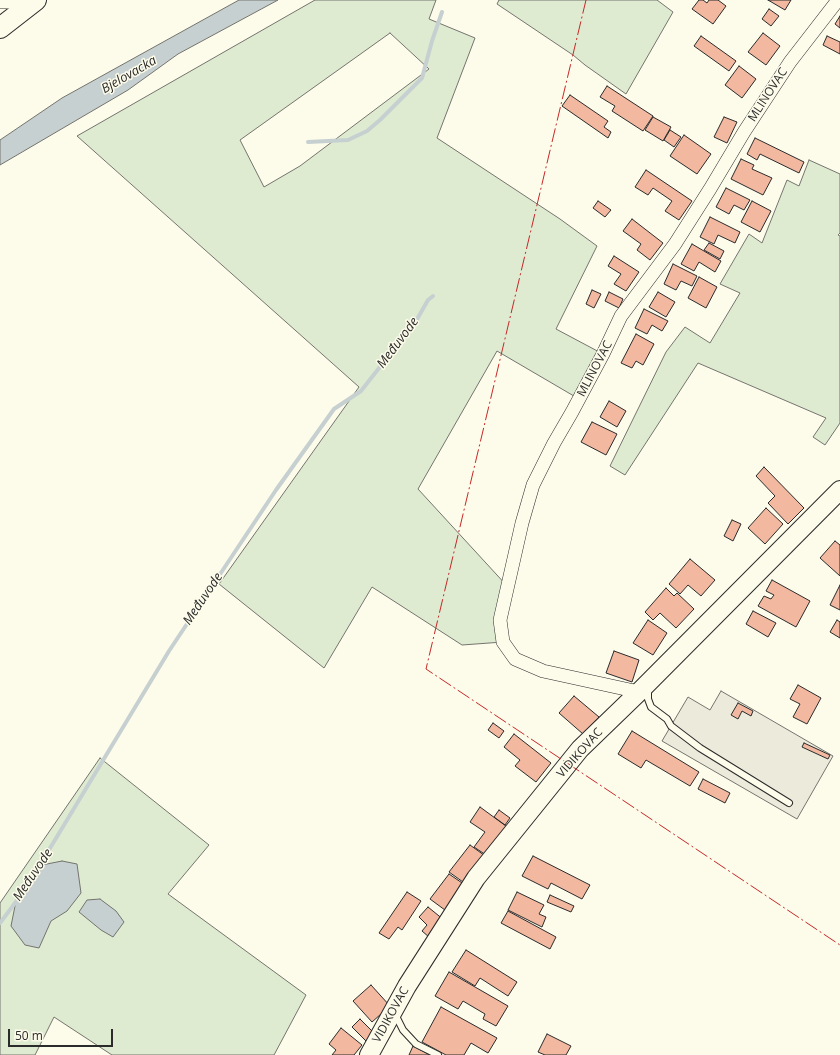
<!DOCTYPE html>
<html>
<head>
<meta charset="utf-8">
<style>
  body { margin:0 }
  #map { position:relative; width:840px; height:1055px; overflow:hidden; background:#fdfbea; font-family:"Open Sans",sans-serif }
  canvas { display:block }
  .scale { position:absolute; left:8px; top:1029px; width:105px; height:18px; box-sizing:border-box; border:2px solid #2b2b2b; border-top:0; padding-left:5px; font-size:12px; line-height:14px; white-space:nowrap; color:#2b2b2b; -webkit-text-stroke:3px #fdfbea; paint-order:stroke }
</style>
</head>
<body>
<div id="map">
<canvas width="840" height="1055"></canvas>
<div class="scale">50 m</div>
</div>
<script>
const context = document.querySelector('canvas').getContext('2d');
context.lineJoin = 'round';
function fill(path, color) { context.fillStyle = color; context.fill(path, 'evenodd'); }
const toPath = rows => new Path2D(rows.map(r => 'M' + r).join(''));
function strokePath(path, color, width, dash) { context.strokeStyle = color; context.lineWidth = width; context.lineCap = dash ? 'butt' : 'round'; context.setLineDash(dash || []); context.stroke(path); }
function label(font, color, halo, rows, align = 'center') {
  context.font = font + ' "Open Sans",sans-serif'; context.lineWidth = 3; context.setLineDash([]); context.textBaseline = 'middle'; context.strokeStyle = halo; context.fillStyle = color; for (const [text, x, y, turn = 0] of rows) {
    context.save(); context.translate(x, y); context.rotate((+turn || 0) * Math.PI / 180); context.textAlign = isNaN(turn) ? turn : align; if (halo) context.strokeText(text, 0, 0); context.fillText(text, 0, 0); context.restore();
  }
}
const green = toPath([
  [315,0,436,0,429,19,475,38,437,138,560,219,597,246,556,329,603,354,579,399,497,351,418,489,508,587,503,642,462,645,372,587,324,668,219,584,359,387,77,136,315,0],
  [390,33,429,69,300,166,264,187,240,140,390,33],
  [499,0,657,0,673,12,626,94,585,65,573,55,497,4,499,0],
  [809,160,840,174,840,233,838,235,840,236,840,423,825,445,813,437,826,418,698,363,625,475,610,466,666,352,685,327,710,343,740,293,720,284,749,234,762,243,787,180,799,186,809,160],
  [100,758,209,845,168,894,306,995,274,1055,112,1055,54,1017,35,1055,0,1055,0,903,100,758]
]);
const parking = toPath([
  [721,691,833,756,797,819,662,741,688,697,710,710,721,691]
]);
const water = toPath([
  [239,0,278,0,178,54,128,90,0,165,0,140,62,98,239,0],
  [62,861,77,864,81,893,67,911,51,921,39,948,25,945,11,926,16,901,42,865,62,861],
  [100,899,116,911,124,922,113,937,101,930,79,912,87,900,100,899]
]);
const stream = toPath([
  [308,142,348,140,367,131,380,120,422,78,432,41,442,12],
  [29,883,169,651,276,490,334,409,361,391,416,321,428,300,433,296],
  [0,923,21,895]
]);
const building = toPath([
  [699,0,703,0,707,3,709,0,718,0,726,6,713,24,692,9,699,0],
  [768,0,791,0,785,10,768,0],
  [769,9,779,16,771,26,762,19,769,9],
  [840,16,840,28,835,24,840,16],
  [763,33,780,46,766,65,748,52,763,33],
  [701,36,736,61,729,71,694,46,701,36],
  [827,36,840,42,840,54,823,45,827,36],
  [739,66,756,79,742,98,725,85,739,66],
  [607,86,653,116,643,131,612,111,615,106,600,97,607,86],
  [570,95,608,121,604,127,611,132,608,138,562,106,570,95],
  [653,117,671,127,663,141,645,130,653,117],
  [724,117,737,122,727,143,714,137,724,117],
  [670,130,681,137,674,147,664,140,670,130],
  [684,135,711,154,697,174,670,156,684,135],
  [755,138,804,162,799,173,760,154,757,160,747,154,755,138],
  [741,159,754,165,752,169,772,178,763,195,731,179,741,159],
  [646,170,692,201,679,220,665,211,672,201,653,188,648,195,635,187,646,170],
  [726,188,750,200,744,210,734,205,729,214,716,207,726,188],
  [598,201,611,210,605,217,593,208,598,201],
  [752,201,771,211,760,232,741,222,752,201],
  [710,217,740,232,735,243,718,235,714,244,700,237,710,217],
  [632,219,663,243,650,260,637,250,641,244,623,231,632,219],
  [709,243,724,251,720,259,704,250,709,243],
  [692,244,721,261,715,272,699,262,694,271,681,264,692,244],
  [614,256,639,272,626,291,614,284,621,274,608,266,614,256],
  [673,264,697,276,692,286,681,281,676,290,664,284,673,264],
  [699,277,717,287,706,308,688,298,699,277],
  [592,290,601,294,594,308,586,304,592,290],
  [609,292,623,299,619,308,605,301,609,292],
  [658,292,675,302,666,317,649,307,658,292],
  [644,309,668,321,662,331,652,325,647,334,635,328,644,309],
  [636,334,654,344,643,365,636,361,632,368,621,363,636,334],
  [609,401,626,411,617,427,600,417,609,401],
  [592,422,617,434,606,455,581,442,592,422],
  [764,467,804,508,788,524,768,503,775,496,756,476,764,467],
  [766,508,783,524,765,544,748,528,766,508],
  [732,520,741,524,733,541,724,536,732,520],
  [835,541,840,545,840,576,820,558,835,541],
  [690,559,715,580,701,596,688,585,680,594,669,584,690,559],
  [772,580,810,601,796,627,758,606,764,596,771,599,774,595,766,591,772,580],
  [840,585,840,610,830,605,840,585],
  [666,588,674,596,677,593,694,609,676,628,660,613,653,620,645,612,666,588],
  [753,611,776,623,768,637,746,624,753,611],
  [648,620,667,633,653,655,633,643,648,620],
  [837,620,840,622,840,638,830,632,837,620],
  [614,651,639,660,632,682,606,673,614,651],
  [798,685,821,698,807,724,793,717,800,704,790,699,798,685],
  [574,696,599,717,583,734,559,713,574,696],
  [738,703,753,711,751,716,742,711,738,719,731,715,738,703],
  [493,723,504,731,499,738,488,730,493,723],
  [632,731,699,772,690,786,646,760,641,768,618,754,632,731],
  [514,734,551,763,536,782,515,766,520,760,504,747,514,734],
  [804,743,830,755,828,759,802,747,804,743],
  [703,779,730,793,725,803,698,789,703,779],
  [480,807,510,829,489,857,474,847,485,832,470,822,480,807],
  [499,810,510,818,505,825,494,817,499,810],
  [470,845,488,858,469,874,463,882,449,872,470,845],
  [533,856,590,885,582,899,551,883,548,889,522,876,533,856],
  [449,874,468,887,449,913,430,899,449,874],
  [407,892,421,901,402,930,398,927,389,939,379,933,407,892],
  [517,892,544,905,539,914,546,917,542,927,508,910,517,892],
  [550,895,574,906,571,912,547,902,550,895],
  [428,907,444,920,429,937,422,931,427,925,419,917,428,907],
  [508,911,556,937,550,949,501,923,508,911],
  [466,950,517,982,508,996,480,978,475,986,452,972,466,950],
  [449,972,508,1006,496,1026,483,1019,485,1014,463,1001,458,1009,435,996,449,972],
  [371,985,390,1006,372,1022,353,1001,371,985],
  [441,1007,497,1038,488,1053,471,1043,464,1055,446,1055,422,1042,441,1007],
  [360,1019,376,1035,368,1043,352,1027,360,1019],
  [341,1028,362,1045,354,1055,332,1055,336,1050,329,1044,341,1028],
  [547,1034,571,1046,566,1055,545,1055,538,1052,547,1034],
  [413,1046,430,1055,409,1055,413,1046]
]);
const lane = toPath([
  [648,689,648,699,651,707,667,719,671,726,700,748,789,803],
  [395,1014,403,1030,416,1044,438,1055]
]);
const street = toPath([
  [0,2,12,2,26,0],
  [639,692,543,671,515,659,503,642,500,620,522,523,533,485,554,443,572,412,603,354,621,316,675,244,710,189,744,132,790,62,838,0]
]);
const secondary = toPath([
  [369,1055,407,986,476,878,580,749,639,692,840,490]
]);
const primary = toPath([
  [0,28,36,0]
]);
const power = toPath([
  [586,0,426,669,840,945]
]);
const streetNames = [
  ["MLINOVAC",768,95,-57],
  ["MLINOVAC",595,369,-62],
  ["VIDIKOVAC",580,753,-48],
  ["VIDIKOVAC",391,1015,-61]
];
const waterNames = [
  ["Bjelovacka",129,75,-30],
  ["Međuvode",398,343,-53],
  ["Međuvode",203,599,-56],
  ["Međuvode",33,875,-56]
];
fill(green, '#deebd1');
strokePath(green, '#74746e', 1);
fill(parking, '#eceadb');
strokePath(parking, '#74746e', 1);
fill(water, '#c7d0d0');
strokePath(water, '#74746e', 1);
strokePath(stream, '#c7d0d0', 4);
fill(building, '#f2b8a0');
strokePath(building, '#2b2b2b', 1);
strokePath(lane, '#2b2b2b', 8);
strokePath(street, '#2b2b2b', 14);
strokePath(secondary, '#2b2b2b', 20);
strokePath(primary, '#2b2b2b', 22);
strokePath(lane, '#fdfbea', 6);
strokePath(street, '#fdfbea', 13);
strokePath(secondary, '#fdfbea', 18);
strokePath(primary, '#fdfbea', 20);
strokePath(power, '#c62828', 1, [14, 3, 2, 3]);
label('12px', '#2b2b2b', '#fdfbea', streetNames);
label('italic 13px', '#2b2b2b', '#fdfbea', waterNames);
</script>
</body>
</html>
